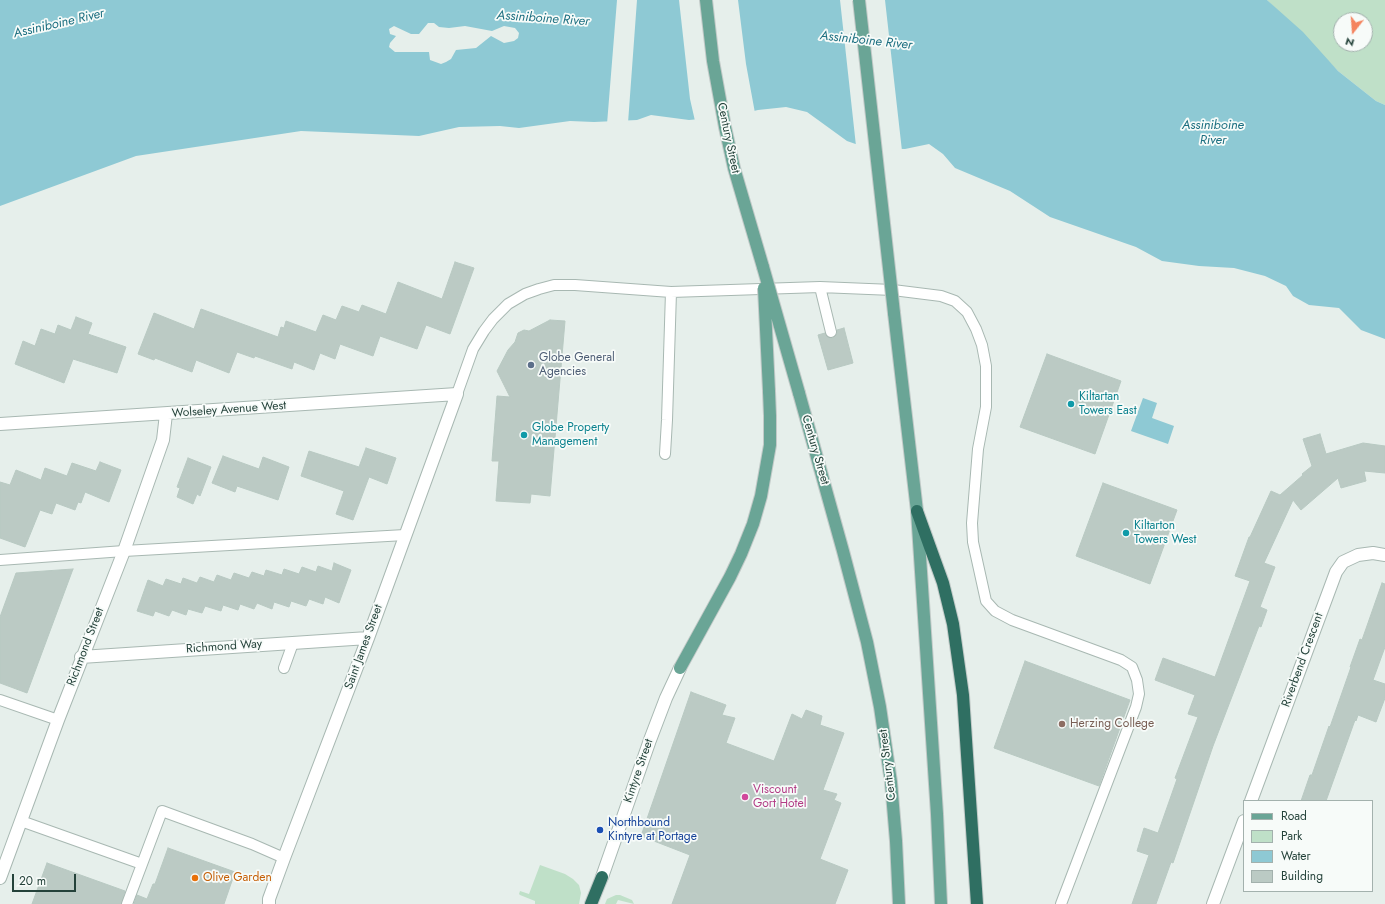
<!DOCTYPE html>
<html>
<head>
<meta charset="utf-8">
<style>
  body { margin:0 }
  #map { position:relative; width:1385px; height:904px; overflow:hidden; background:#e6efeb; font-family:Jost,sans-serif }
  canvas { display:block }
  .legend { position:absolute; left:1243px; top:800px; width:130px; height:92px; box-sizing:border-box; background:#f7fbf9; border:1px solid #a3b1ad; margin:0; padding:5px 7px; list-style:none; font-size:12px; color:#24423a }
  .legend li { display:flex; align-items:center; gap:8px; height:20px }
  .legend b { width:20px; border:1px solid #a3b1ad }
  .north { position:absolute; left:1333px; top:12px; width:40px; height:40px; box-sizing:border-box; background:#f7fbf9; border:1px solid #a3b1ad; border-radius:50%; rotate:197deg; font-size:11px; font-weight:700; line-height:16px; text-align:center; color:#24423a }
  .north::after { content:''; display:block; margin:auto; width:14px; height:18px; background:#f4845f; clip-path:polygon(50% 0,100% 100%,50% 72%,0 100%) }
  .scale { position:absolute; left:12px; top:874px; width:64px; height:18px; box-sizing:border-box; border:2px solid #24423a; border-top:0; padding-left:5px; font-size:12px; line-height:14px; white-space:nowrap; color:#24423a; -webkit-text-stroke:3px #f7fbf9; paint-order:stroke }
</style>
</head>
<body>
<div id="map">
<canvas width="1385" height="904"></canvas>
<ul class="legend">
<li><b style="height:5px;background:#6aa596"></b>Road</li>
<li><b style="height:11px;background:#bfe0c8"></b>Park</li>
<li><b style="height:11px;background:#8ec9d4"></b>Water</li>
<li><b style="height:11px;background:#bbcac4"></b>Building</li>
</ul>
<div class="north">N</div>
<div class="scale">20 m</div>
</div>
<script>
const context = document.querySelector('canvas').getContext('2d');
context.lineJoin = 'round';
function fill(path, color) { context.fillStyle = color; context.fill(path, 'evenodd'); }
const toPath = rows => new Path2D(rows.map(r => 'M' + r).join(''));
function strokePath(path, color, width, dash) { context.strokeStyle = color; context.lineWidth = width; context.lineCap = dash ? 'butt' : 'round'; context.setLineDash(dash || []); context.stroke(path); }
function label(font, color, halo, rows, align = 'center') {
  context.font = font + ' Jost,sans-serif'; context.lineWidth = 3.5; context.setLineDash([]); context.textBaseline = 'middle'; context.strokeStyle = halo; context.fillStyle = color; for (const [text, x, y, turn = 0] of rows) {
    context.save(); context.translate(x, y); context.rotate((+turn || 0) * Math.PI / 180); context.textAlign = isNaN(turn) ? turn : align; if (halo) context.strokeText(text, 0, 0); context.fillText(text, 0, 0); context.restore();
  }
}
const green = toPath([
  [1267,0,1385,0,1385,105,1376,101,1338,71],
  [1341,20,1365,20,1365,44,1341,44],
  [540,865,565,874,573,879,579,885,581,893,579,904,535,904,535,901,520,895,519,894,520,891,529,894],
  [616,895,620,895,632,900,634,904,618,900,616,904,605,904,607,899]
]);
const water = toPath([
  [0,0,1267,0,1303,32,1338,71,1376,101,1385,105,1385,339,1361,330,1339,308,1309,305,1293,296,1286,286,1265,276,1234,268,1199,266,1162,261,1136,247,1050,217,1010,191,955,168,943,154,929,144,905,149,867,148,847,141,807,112,786,107,758,110,733,116,689,120,651,115,637,120,594,122,570,121,519,128,500,126,459,127,419,136,301,131,136,156,0,206],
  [428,23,434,23,439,27,449,28,465,26,492,31,504,26,515,28,519,33,518,38,514,41,504,43,491,36,476,48,456,50,451,59,446,62,441,64,430,60,429,52,395,52,389,47,390,43,396,36,390,34,389,29,394,26,411,34,419,34],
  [1143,398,1157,403,1152,418,1174,426,1168,444,1131,431]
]);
const pier = toPath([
  [617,0,637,0,628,123,607,124],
  [679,0,738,0,746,64,755,113,734,118,695,121,690,99],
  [840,0,885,0,902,151,867,150,856,146]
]);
const building = toPath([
  [455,262,474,268,450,334,426,325,417,349,380,336,373,356,340,344,335,359,320,353,314,370,294,362,292,369,255,356,254,358,237,352,229,373,196,360,192,372,155,358,154,360,138,354,154,313,194,329,201,309,278,337,281,327,284,328,286,321,316,332,323,315,336,320,342,306,359,312,362,305,386,314,398,282,442,299,455,262],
  [76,317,92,323,88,334,126,347,117,373,73,359,64,383,15,364,23,341,35,346,41,329,55,334,58,325,71,330,76,317],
  [550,320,565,321,550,496,531,494,530,503,496,501,499,461,492,461,497,396,510,397,497,371,508,350,515,342,518,333,524,330,529,331,550,320],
  [844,328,853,363,828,370,818,335,825,333,829,338,833,338,837,334,837,330,844,328],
  [1047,354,1121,381,1095,454,1020,427,1047,354],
  [1320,434,1326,454,1363,443,1385,446,1385,473,1364,471,1366,481,1341,488,1338,478,1301,510,1293,500,1264,563,1275,567,1260,607,1267,610,1261,627,1259,626,1213,746,1173,863,1171,862,1156,904,1132,904,1149,855,1137,851,1144,828,1158,833,1177,779,1175,778,1198,717,1188,714,1195,695,1155,680,1163,658,1215,677,1250,581,1235,576,1249,537,1250,537,1271,491,1280,495,1303,475,1302,474,1312,466,1303,439,1320,434],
  [366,448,396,458,387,484,369,477,353,520,336,514,344,491,301,476,309,451,359,467,366,448],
  [223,456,259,469,263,457,289,467,278,500,237,486,235,492,212,483,223,456],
  [188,458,211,467,200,496,197,494,193,504,177,497,180,488,177,487,188,458],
  [100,462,121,470,109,502,85,492,81,503,78,502,75,510,56,503,52,514,40,510,25,547,0,538,0,482,10,485,16,470,41,480,45,468,67,476,72,463,96,471,100,462],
  [1103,483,1177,510,1150,584,1076,556,1103,483],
  [334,563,351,570,339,603,325,597,323,604,309,599,306,606,291,601,289,607,274,602,272,609,257,603,254,609,240,604,238,610,223,605,221,611,205,606,202,613,188,609,186,615,172,610,169,616,155,611,153,616,137,611,148,580,163,586,166,579,181,584,183,578,197,583,200,577,214,582,217,575,231,580,234,573,249,578,252,572,264,576,266,570,282,575,284,569,299,574,302,567,316,572,318,566,332,571,334,563],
  [73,569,27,693,0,683,0,617,16,573,73,569],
  [1382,583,1385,584,1385,647,1373,680,1385,684,1385,698,1376,722,1358,715,1356,721,1355,720,1326,801,1301,801,1310,775,1312,775,1329,726,1330,727,1351,667,1350,667,1360,639,1362,640,1382,583],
  [1025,661,1130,700,1099,786,994,748,1025,661],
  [691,692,726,705,722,715,735,718,726,743,774,761,792,714,802,719,806,710,822,716,820,725,844,733,823,790,837,794,834,800,841,803,820,859,848,870,835,904,672,904,690,855,641,836,691,692],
  [168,848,235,872,224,904,134,904,137,895,147,899,153,884,155,884,168,848],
  [47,863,125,891,121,904,32,904,47,863]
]);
const lane = toPath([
  [820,287,831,332],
  [457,394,473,349,484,331,493,319,508,304,525,294,539,289,554,285,575,285,671,292,820,287,893,290,941,296,955,301,967,312,976,329,982,345,986,366,986,407,978,449,972,523,973,542,986,601,995,611,1012,620,1121,660,1132,667,1137,680,1139,694,1136,707,1061,904],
  [665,454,667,420,671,292],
  [0,560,124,551,405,535],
  [284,668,293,643],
  [0,700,58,720],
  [21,821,142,864],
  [127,904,162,811,252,844,284,858]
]);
const street = toPath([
  [0,424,457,394,368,638,284,858,269,899,269,904],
  [81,657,368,638],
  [1251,801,1336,572,1343,562,1358,555,1373,553,1385,555],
  [602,877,650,740,666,698,680,668],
  [0,878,58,720,124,551,163,440,166,414],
  [1213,904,1244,821]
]);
const primary = toPath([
  [706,0,713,61,725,127,734,168,763,267],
  [894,313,917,511,937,814,941,904],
  [799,393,843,551,867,642,880,707,891,782,896,841,899,904],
  [680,668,730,577,741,554,753,524,761,496,770,445,770,416,769,391]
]);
const highway = toPath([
  [917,511,943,583,953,624,963,695,977,904],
  [591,904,602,877]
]);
const primaryBridge = toPath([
  [859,0,894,313],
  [763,267,799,393],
  [764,288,769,391]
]);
const markers = [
  [531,365,4,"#5c6f8a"],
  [1071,404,4,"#0f9aa8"],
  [524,435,4,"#0f9aa8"],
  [1126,533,4,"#0f9aa8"],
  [1062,724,4,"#8d6e63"],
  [745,797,4,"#d1479c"],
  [600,830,4,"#1a4fb4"],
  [195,878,4,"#e8710a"]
];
const streetNames = [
  ["Century Street",728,138,78],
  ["Wolseley Avenue West",229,410,-4],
  ["Century Street",815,450,74],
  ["Richmond Street",86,647,-69],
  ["Richmond Way",224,647,-4],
  ["Saint James Street",364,647,-70],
  ["Riverbend Crescent",1303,660,-70],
  ["Century Street",888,765,-97],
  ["Kintyre Street",639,771,-71]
];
const serviceNames = [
  ["Globe General",539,358],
  ["Agencies",539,372]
];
const cultureNames = [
  ["Kiltartan",1079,397],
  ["Towers East",1079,411],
  ["Globe Property",532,428],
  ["Management",532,442],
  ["Kiltarton",1134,526],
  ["Towers West",1134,540]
];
const educationNames = [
  ["Herzing College",1070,724]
];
const hotelNames = [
  ["Viscount",753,790],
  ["Gort Hotel",753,804]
];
const transitNames = [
  ["Northbound",608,823],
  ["Kintyre at Portage",608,837]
];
const foodNames = [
  ["Olive Garden",203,878]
];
const waterNames = [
  ["Assiniboine River",543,19,4],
  ["Assiniboine River",59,24,-13],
  ["Assiniboine River",866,41,6],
  ["Assiniboine",1213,126],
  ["River",1213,141]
];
fill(green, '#bfe0c8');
fill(water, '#8ec9d4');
fill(pier, '#e6efeb');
fill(building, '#bbcac4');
strokePath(building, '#b8c9c2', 1);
strokePath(lane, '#a8b8b2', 12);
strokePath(street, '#a8b8b2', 14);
strokePath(primary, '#c2cac8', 14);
strokePath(highway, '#c2cac8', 14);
strokePath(lane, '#fff', 10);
strokePath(street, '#fff', 12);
strokePath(primary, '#6aa596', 12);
strokePath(highway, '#2f6f62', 12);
strokePath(primaryBridge, '#c2cac8', 14, []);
strokePath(primaryBridge, '#6aa596', 12);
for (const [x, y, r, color] of markers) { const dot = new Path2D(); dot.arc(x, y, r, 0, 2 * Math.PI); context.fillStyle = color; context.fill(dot); strokePath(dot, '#f7fbf9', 1.5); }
label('12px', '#24423a', '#f7fbf9', streetNames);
label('12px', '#4e5e75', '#f7fbf9', serviceNames, 'left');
label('12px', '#0d838f', '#f7fbf9', cultureNames, 'left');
label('12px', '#785e54', '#f7fbf9', educationNames, 'left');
label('12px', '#b23c85', '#f7fbf9', hotelNames, 'left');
label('12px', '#164399', '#f7fbf9', transitNames, 'left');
label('12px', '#c56008', '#f7fbf9', foodNames, 'left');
label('italic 13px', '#1c6f80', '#f7fbf9', waterNames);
</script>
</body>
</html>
